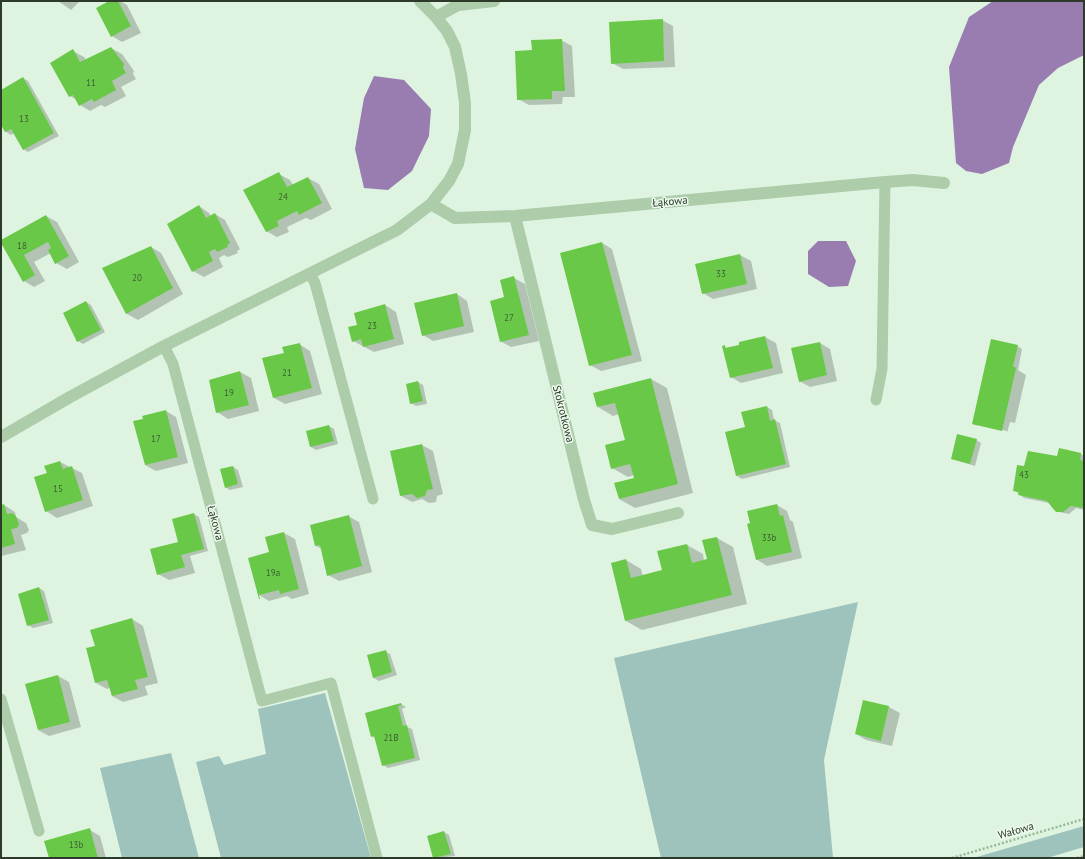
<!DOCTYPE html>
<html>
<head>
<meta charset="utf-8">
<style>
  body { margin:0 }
  #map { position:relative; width:1085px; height:859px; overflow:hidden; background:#dff4e0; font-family:"PT Sans",sans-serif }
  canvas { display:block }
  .frame { position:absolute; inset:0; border:2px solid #2d3a2a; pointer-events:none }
</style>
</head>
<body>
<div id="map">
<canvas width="1085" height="859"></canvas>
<div class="frame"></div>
</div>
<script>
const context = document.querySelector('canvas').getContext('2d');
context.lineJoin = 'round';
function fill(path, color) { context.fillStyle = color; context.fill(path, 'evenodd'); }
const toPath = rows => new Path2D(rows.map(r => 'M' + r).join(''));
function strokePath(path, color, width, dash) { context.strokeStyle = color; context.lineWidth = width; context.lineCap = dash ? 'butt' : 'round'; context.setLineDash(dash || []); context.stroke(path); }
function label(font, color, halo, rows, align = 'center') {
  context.font = font + ' "PT Sans",sans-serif'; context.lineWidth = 3; context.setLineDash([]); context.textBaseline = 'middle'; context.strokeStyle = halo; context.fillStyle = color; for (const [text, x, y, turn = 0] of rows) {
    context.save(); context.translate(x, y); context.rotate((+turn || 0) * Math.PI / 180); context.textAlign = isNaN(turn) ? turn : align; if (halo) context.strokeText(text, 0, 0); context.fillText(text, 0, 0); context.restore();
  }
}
const green = toPath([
  [858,602,824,760,833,858,661,858,614,658],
  [325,693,371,858,221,858,196,762,219,756,224,765,266,754,258,709],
  [171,753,199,858,122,858,100,768],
  [1084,826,1084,847,1047,858,973,858]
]);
const water = toPath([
  [993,1,1084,1,1084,55,1058,68,1039,85,1013,147,1009,163,982,174,966,171,956,163,949,67,969,17],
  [374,76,404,80,431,109,429,136,412,171,388,190,364,188,355,149,364,98],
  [818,241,846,241,856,261,848,286,829,287,808,274,808,251]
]);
const shadow = toPath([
  [58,1,80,1,71,10],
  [111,1,120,1,127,5,141,33,122,42,112,36],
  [662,20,673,26,675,67,623,69,612,63],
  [561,40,572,46,575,97,563,97,562,104,529,105,518,99,533,51],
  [111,48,122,54,134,71,133,74,136,79,121,87,126,96,105,107,101,105,90,111,80,105,77,100,70,96,73,51,84,57,86,60],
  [23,78,28,81,59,136,28,152,23,149,14,133,11,135,6,132,1,123,1,91],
  [279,174,290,180,293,185,308,178,319,184,332,209,311,220,306,218,287,227,289,232,277,237,266,231],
  [199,206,209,213,211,216,215,214,225,220,240,249,237,251,238,253,228,257,224,255,219,258,223,267,204,277,193,271],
  [46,216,57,222,79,262,67,269,56,263,51,253,34,262,45,281,34,287,24,281,1,241],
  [602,243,612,249,642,361,601,371,590,365],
  [151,247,161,253,183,294,138,320,127,314,103,269],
  [740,255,751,261,757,289,713,299,703,293,696,265],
  [514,278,525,284,539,341,511,347,500,341,505,298],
  [457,294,467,301,474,332,433,341,423,335],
  [86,302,91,305,105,332,83,344,78,341],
  [385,305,396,312,404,344,374,352,353,341,358,325],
  [765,337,776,343,783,373,741,383,731,377,725,346,728,349],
  [820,343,830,349,837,381,810,387,799,381],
  [299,344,310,351,322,394,285,404,274,398,285,354],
  [1017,346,1022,349,1018,370,1026,375,1015,423,1010,422,1007,433,978,427,1007,433,1007,431,977,424,977,426,973,424],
  [240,372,251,378,259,411,228,419,217,412],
  [651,379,667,388,693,493,635,508,619,499,635,479,634,475,628,477,612,468,626,440,619,414,613,416,598,407],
  [418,382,423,385,427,404,416,406,411,403],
  [767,407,772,410,774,420,780,423,790,467,742,479,737,476,746,428],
  [166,411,176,417,188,463,156,471,145,465],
  [329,426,334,429,338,444,316,450,311,447,307,432],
  [976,440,981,443,975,466,952,459],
  [422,445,433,451,443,494,437,496,436,502,429,503,422,499,412,502,401,496,391,452],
  [1081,454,1084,456,1084,510,1076,508,1069,514,1059,512,1053,509,1049,503,1024,498,1014,490,1025,467,1058,457],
  [60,462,82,473,93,506,57,518,46,511],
  [233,467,238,470,243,487,230,490,225,487],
  [4,505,15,512,16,517,26,523,29,530,27,533,21,535,26,550,1,556,1,506],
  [777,505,787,511,790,520,793,522,802,558,767,566,756,559],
  [194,514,199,517,208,551,190,556,195,573,169,580,158,574,179,543],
  [348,516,359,522,372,572,339,581,328,575,322,549,316,546],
  [284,533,295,539,309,594,292,599,287,596,269,601,259,595,270,553],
  [717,538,733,547,747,604,642,630,626,621,626,560,641,569,643,576,663,571,687,545,703,554,704,561,708,560],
  [39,588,44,591,53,623,33,628,28,625],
  [132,619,143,626,158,683,145,686,148,695,123,702,112,696,110,688,107,689,96,683,96,646],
  [385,651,390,654,397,675,379,681,374,678,368,656],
  [58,676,69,682,81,727,49,736,38,730],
  [864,701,889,707,900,713,892,746,866,740,856,734],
  [401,704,406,707,402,709,407,727,412,729,420,760,388,768,383,765,376,738,371,736,366,714],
  [90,830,100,836,106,858,50,858],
  [444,832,449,835,455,856,434,858,428,836]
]);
const building = toPath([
  [109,1,118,1,131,26,111,37,96,8],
  [663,19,664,61,611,64,609,22],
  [562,39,565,91,552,91,552,99,517,100,515,51,532,50,531,40],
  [111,47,124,64,123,68,126,73,112,81,116,90,94,102,92,99,79,106,73,95,69,97,50,63,73,49,80,62],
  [23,77,54,133,23,150,11,129,5,132,1,125,1,90],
  [279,172,287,187,308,177,322,203,299,215,297,211,277,221,279,226,266,232,243,190],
  [199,205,206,218,215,213,230,243,227,245,228,247,217,252,215,249,209,252,213,261,192,272,167,224],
  [46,215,69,256,55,264,48,250,51,248,48,242,24,255,35,275,23,282,1,243,1,240],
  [602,242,632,355,589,366,560,253],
  [151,246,173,288,126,314,102,268],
  [740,254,747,284,702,294,695,264],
  [514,276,529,335,500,342,490,301,504,297,500,280],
  [457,293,464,326,422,336,414,303],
  [86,301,101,330,77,342,63,313],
  [385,304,394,339,363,347,361,339,352,342,348,327,357,325,354,313],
  [765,336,773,368,730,378,722,346,725,345,725,348,739,345,739,342],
  [991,339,1018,345,1013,366,1016,368,1002,431,972,424],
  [820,342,827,375,799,382,791,348],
  [300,343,312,388,273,398,262,358,284,353,282,347],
  [240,371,249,405,216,413,209,380],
  [651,378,678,484,619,499,614,483,634,478,630,464,611,469,605,445,625,440,615,403,597,407,593,393],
  [418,381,423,401,410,404,406,384],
  [767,406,770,421,775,419,786,464,736,476,725,432,745,427,741,412],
  [166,410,178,457,145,465,133,421,143,419,142,416],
  [329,425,334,441,310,447,306,431],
  [957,434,977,439,970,464,951,459],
  [422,444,433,489,427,490,425,496,417,498,412,494,400,496,390,451],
  [1059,448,1081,453,1080,460,1084,461,1084,508,1071,506,1063,512,1056,512,1047,501,1018,495,1019,492,1013,491,1017,465,1024,466,1028,451,1057,456],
  [60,461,63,469,72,466,83,500,45,512,34,477,47,473,44,466],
  [233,466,238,484,225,488,220,469],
  [4,504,7,514,12,513,16,516,19,524,17,528,11,529,15,544,1,548,1,505],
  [777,504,780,516,783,515,792,552,756,560,747,524,750,523,747,511],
  [194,513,204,549,181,555,185,567,157,575,150,549,178,542,172,519],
  [349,515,362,566,327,576,320,545,315,546,310,525],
  [284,532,299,589,280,594,279,590,259,595,260,599,259,599,248,558,269,552,265,537],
  [717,537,732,595,625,621,611,563,626,559,631,578,662,570,657,551,687,544,692,563,707,559,702,540],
  [39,587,49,620,27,626,18,594],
  [132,618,148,677,135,680,138,689,112,696,107,680,95,683,86,648,95,646,90,630],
  [386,650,392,672,373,678,367,655],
  [58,675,70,722,38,730,25,684],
  [863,700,889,706,881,741,855,734],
  [401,703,402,705,398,706,403,726,407,725,415,758,382,766,374,736,371,737,365,713],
  [90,828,98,858,49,858,44,841],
  [444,831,451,854,433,858,427,836]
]);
const path = toPath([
  [952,858,1084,819],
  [1077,858,1084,856]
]);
const lane = toPath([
  [310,274,315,283,373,499],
  [164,346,173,364,262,701,331,683,377,858],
  [876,400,882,369,885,182],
  [1,699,39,831]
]);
const street = toPath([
  [436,17,458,5,494,1],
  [431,204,455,218,515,216,885,182,913,180,944,183],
  [515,216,584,500,592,525,612,529,678,513],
  [1,437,70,397,164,346,397,230,431,204,449,181,458,164,465,130,465,103,461,74,455,47,447,31,436,17,420,1]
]);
const numberNames = [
  ["11",91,83],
  ["13",24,119],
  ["24",283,197],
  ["18",22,246],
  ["33",721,274],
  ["20",137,278],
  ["27",509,318],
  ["23",372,326],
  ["21",287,373],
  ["19",229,393],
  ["17",156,439],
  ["43",1024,475],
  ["15",58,489],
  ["33b",769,538],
  ["19a",273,573],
  ["21B",391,738],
  ["13b",76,845]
];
const streetNames = [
  ["Łąkowa",670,202,-5],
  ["Stokrotkowa",563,414,76],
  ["Łąkowa",215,523,75],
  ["Wałowa",1016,831,-16]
];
fill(green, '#9ec3bd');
fill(water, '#997db1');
fill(shadow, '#0003');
fill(building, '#6ac848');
strokePath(path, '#97b894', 2.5, [2, 2]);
strokePath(lane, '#acccaa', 11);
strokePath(street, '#acccaa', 12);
label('9px', '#3c5e32', null, numberNames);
label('11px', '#2d3a2a', '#ecfbed', streetNames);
</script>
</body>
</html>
